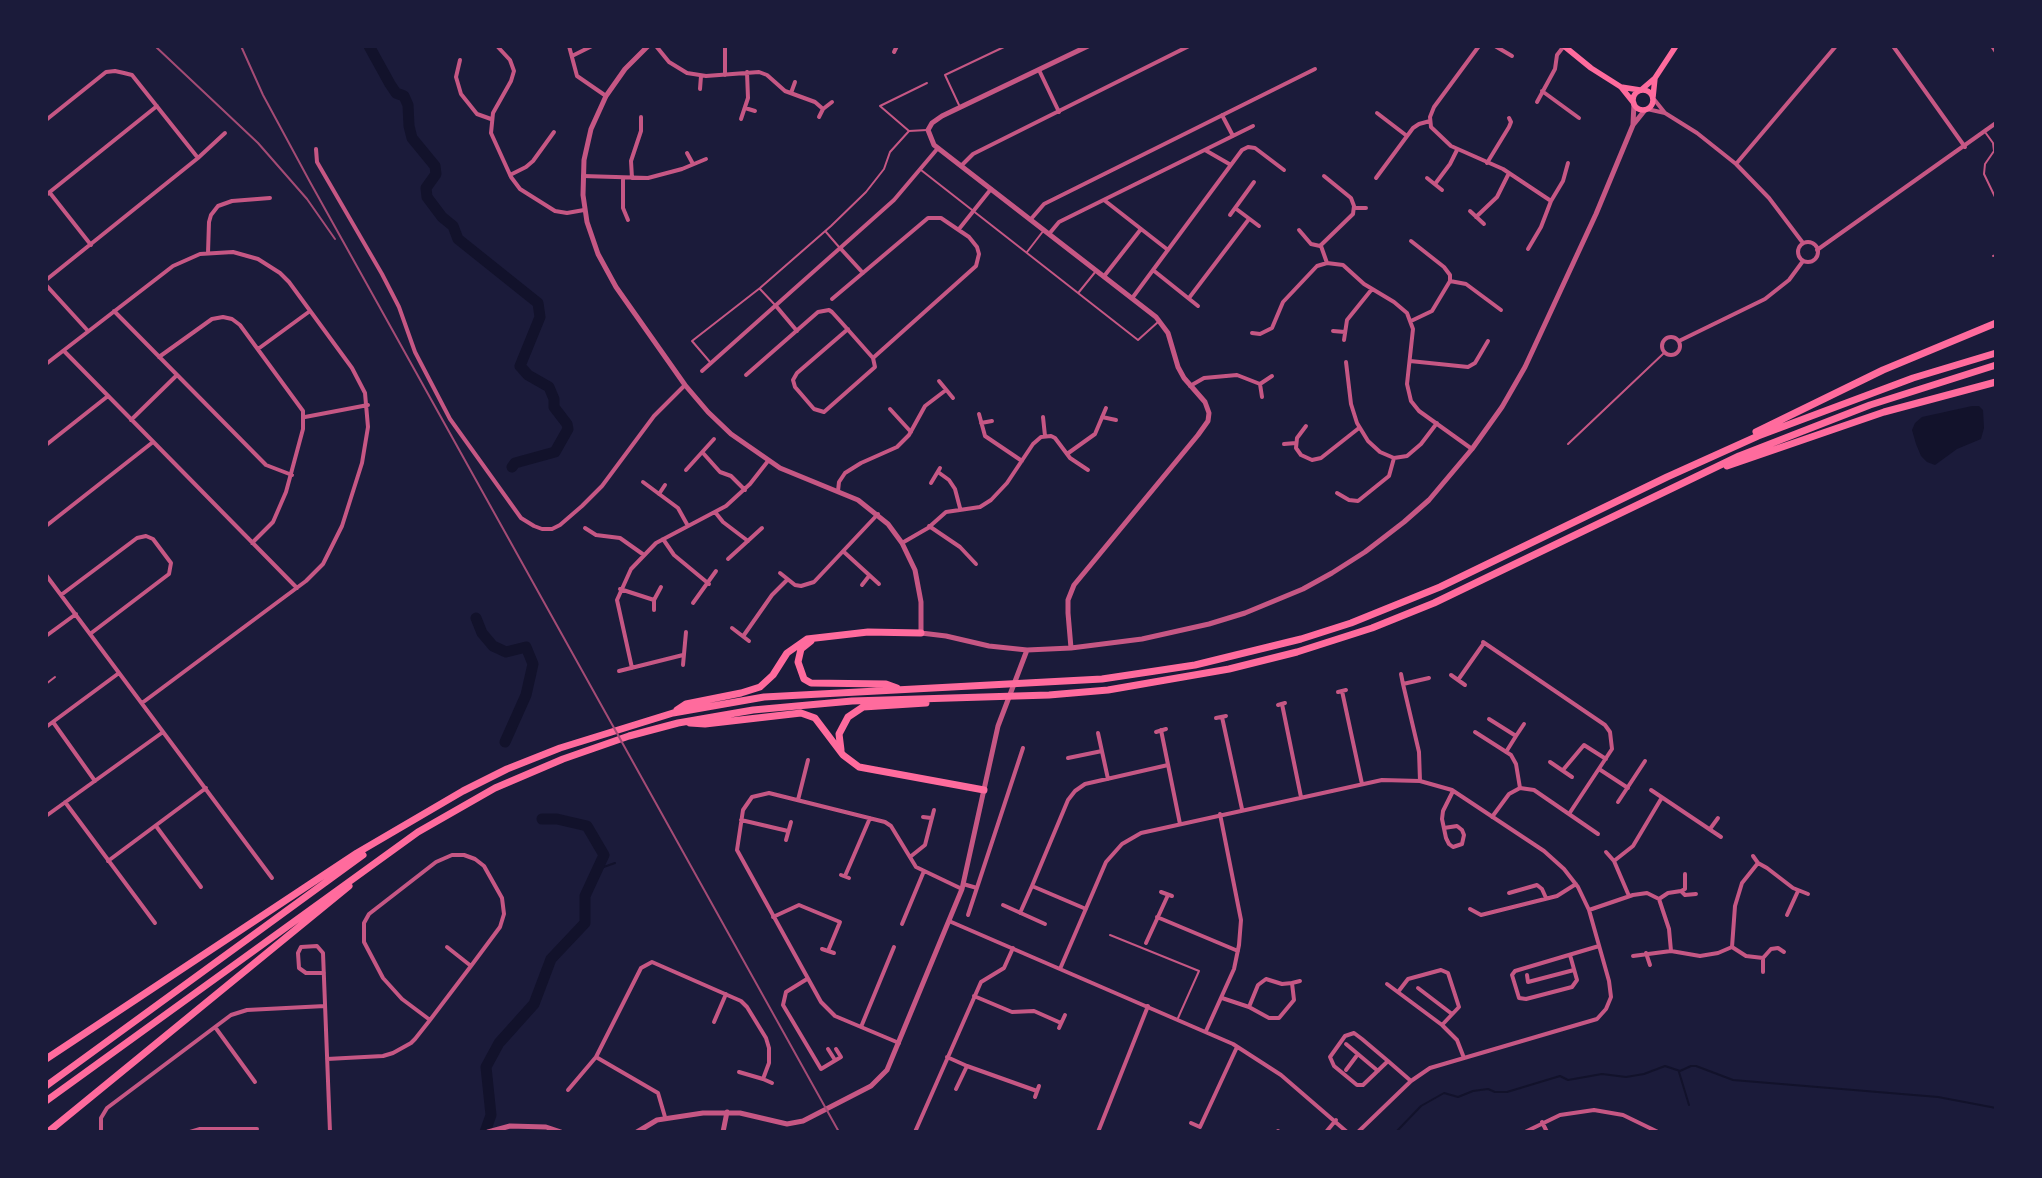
<!DOCTYPE html>
<html>
<head>
<meta charset="utf-8">
<style>
  body { margin:0 }
  #map { position:relative; width:2042px; height:1178px; overflow:hidden; background:#1b1b3a; font-family:"Titillium Web",sans-serif }
  canvas { display:block }
  .frame { position:absolute; inset:0; border:48px solid #1b1b3a; pointer-events:none }
</style>
</head>
<body>
<div id="map">
<canvas width="2042" height="1178"></canvas>
<div class="frame"></div>
</div>
<script>
const context = document.querySelector('canvas').getContext('2d');
context.lineJoin = 'round';
function fill(path, color) { context.fillStyle = color; context.fill(path, 'evenodd'); }
const toPath = rows => new Path2D(rows.map(r => 'M' + r).join(''));
function strokePath(path, color, width, dash) { context.strokeStyle = color; context.lineWidth = width; context.lineCap = dash ? 'butt' : 'round'; context.setLineDash(dash || []); context.stroke(path); }
const water = toPath([
  [1972,406,1979,406,1983,410,1984,428,1981,439,1957,449,1935,465,1927,462,1921,456,1916,444,1912,430,1915,423,1922,417]
]);
const stream = toPath([
  [598,869,615,863],
  [1679,1072,1689,1105],
  [1396,1132,1421,1106,1444,1093,1458,1097,1473,1091,1488,1089,1495,1092,1507,1092,1560,1076,1568,1080,1602,1074,1626,1077,1644,1074,1665,1066,1680,1071,1691,1066,1696,1066,1733,1080,1938,1097,1996,1108]
]);
const river = toPath([
  [369,46,390,84,396,93,404,96,408,105,409,126,412,138,435,166,436,174,426,188,427,197,442,217,453,226,458,239,538,303,540,317,520,366,528,375,549,387,554,399,554,407,567,424,568,429,555,452,515,463,512,467],
  [476,618,482,633,493,646,506,652,526,647,533,664,526,695,505,742],
  [485,1132,491,1115,486,1067,499,1043,534,1004,551,959,585,923,585,896,604,855,587,826,557,819,542,819]
]);
const service = toPath([
  [959,105,945,75,1006,46],
  [927,130,909,131,880,106,927,83],
  [1985,132,1993,143,1994,151,1985,164,1984,174,1996,199],
  [921,170,1138,340,1158,322],
  [826,232,839,247],
  [1027,252,1044,230],
  [1993,256,1996,255],
  [760,289,776,306],
  [1079,292,1096,271],
  [710,362,692,341,760,288,831,226,866,192,884,169,890,152,909,131],
  [1568,444,1664,353],
  [46,684,55,677],
  [1110,935,1199,971,1178,1018]
]);
const minor = toPath([
  [497,46,510,60,514,71,511,81,493,113,491,133,511,177,520,189,555,211,567,213,584,210],
  [569,46,577,76,606,96],
  [656,46,669,62,687,73,706,76,759,72,767,75,785,91,815,102,823,109],
  [725,46,725,75],
  [1479,46,1434,107,1430,117,1431,127,1451,146,1503,169,1551,201],
  [1495,46,1512,56],
  [1893,46,1965,147],
  [1992,46,1996,52],
  [894,52,897,46],
  [572,56,592,46],
  [460,60,456,77,461,94,477,114,491,119],
  [1039,70,1059,112],
  [700,89,701,76],
  [1542,91,1579,118],
  [791,93,795,82],
  [1653,98,1665,113],
  [1537,102,1555,69,1557,55,1564,46],
  [745,108,755,111],
  [1647,109,1665,113,1697,133,1736,164,1769,198,1803,243],
  [1377,113,1407,136],
  [1222,115,1233,136],
  [819,117,823,109,832,102],
  [741,119,748,98,747,72],
  [46,120,106,72,115,71,124,73,132,75,198,158],
  [316,149,317,162,382,274,399,307,415,352,450,419,521,518,534,526,542,529,552,529,560,525,582,506,602,486,654,416,685,385],
  [1205,150,1231,165],
  [687,153,693,164],
  [1487,163,1509,127,1511,122,1509,118],
  [1736,164,1836,46],
  [961,166,973,154,1189,46],
  [510,175,526,167,533,161,554,132],
  [583,176,648,178,682,169,706,159],
  [623,178,623,208,628,220],
  [632,178,631,161,641,131,641,117],
  [1376,178,1413,128,1419,124,1430,121],
  [1427,178,1442,190],
  [1435,184,1450,164,1457,150],
  [50,193,91,245],
  [46,195,157,106],
  [1104,200,1168,250],
  [1235,208,1259,226],
  [1354,208,1366,208],
  [1470,211,1484,224],
  [1230,215,1254,182],
  [1476,217,1497,197,1509,173],
  [1031,219,1044,204,1315,69],
  [959,229,991,189],
  [1299,230,1311,244,1320,246,1353,214,1354,206,1351,198,1324,176],
  [1049,234,1059,222,1253,126],
  '1798 252a10 10 0 1 1 20 0a10 10 0 1 1-20 0Z',
  [1321,246,1327,263],
  [841,249,863,273],
  [1528,249,1541,227,1551,201,1563,181,1568,163],
  [1817,250,1996,123],
  [208,253,209,222,211,215,218,206,232,201,270,198],
  [1153,270,1198,306],
  [1105,275,1141,229],
  [46,280,198,158,225,133],
  [1450,281,1466,284,1501,310],
  [46,285,88,331],
  [1133,297,1242,150,1248,147,1255,148,1284,170],
  [1189,298,1249,219],
  [832,299,928,218,941,218,969,237,977,247,979,254,976,266,873,358],
  [776,306,797,331],
  [114,311,266,465,292,475],
  [1411,321,1432,311,1450,281,1450,275,1444,267,1411,241],
  [1333,331,1345,332],
  [1252,333,1260,334,1272,328,1283,302,1317,266,1327,263,1343,265,1364,284,1394,302,1407,313,1413,329,1407,384,1411,401,1419,411,1472,449],
  '1662 346a9 9 0 1 1 18 0a9 9 0 1 1-18 0Z',
  [1344,340,1347,320,1372,289],
  [1679,341,1765,299,1789,280,1803,261],
  [258,349,310,311],
  [64,351,297,588],
  [159,357,212,319,223,317,232,319,240,325,303,411,303,429,286,492,273,522,252,543],
  [1410,361,1468,367,1475,363,1488,341],
  [1346,362,1351,404,1357,423,1368,441,1380,452,1394,458,1407,456,1421,444,1437,423],
  [46,364,173,266,200,254,233,252,258,259,280,273,289,282,352,368,365,393,368,427,362,463,342,526,323,564,306,581,142,703],
  [702,371,894,200,938,148],
  [746,375,818,312,829,310,832,312,842,323,873,358,875,367,824,412,814,409,795,387,793,380,797,373,848,329],
  [939,381,953,398],
  [1260,384,1262,397],
  [1190,386,1204,378,1237,375,1260,384,1272,376],
  [890,409,911,432],
  [979,414,985,436,1022,461],
  [305,417,368,405],
  [1043,417,1045,436],
  [1102,417,1116,420],
  [131,420,177,375],
  [981,423,992,421],
  [1306,426,1297,438,1296,448,1301,455,1312,460,1321,458,1359,428],
  [1284,444,1296,443],
  [46,445,108,396],
  [703,453,720,472,731,476,745,490],
  [1067,454,1095,434,1106,408],
  [686,470,714,439],
  [938,472,949,480,955,489,960,508],
  [643,482,678,508,688,526],
  [931,483,940,468],
  [838,491,839,482,845,473,861,463,897,447,909,435,925,406,946,390],
  [1337,493,1349,500,1358,501,1389,476,1394,458],
  [659,494,665,485],
  [715,512,723,522,748,541],
  [46,526,153,442],
  [929,526,960,547,976,564],
  [585,528,596,535,620,538,644,555],
  [663,539,674,555,709,584],
  [902,543,928,528,946,512,980,507,991,500,1007,483,1033,444,1041,437,1051,436,1055,438,1070,458,1088,470],
  [844,552,879,584],
  [728,559,762,528],
  [780,573,795,585,801,586,814,582,878,514],
  [46,575,272,878],
  [862,585,869,576],
  [620,589,654,600],
  [61,595,137,538,146,536,153,539,171,563,169,574,90,634],
  [693,603,716,571],
  [654,610,654,600,661,587],
  [732,628,749,641],
  [744,635,772,595,787,580],
  [46,636,76,614],
  [1483,642,1605,725,1610,732,1612,749,1569,814],
  [683,665,686,632],
  [632,668,617,600,631,569,656,543,726,506,750,484,768,461],
  [619,671,683,655],
  [1401,674,1403,684],
  [1451,675,1465,685],
  [1458,680,1484,643],
  [1342,691,1362,784],
  [1338,692,1346,690],
  [1282,704,1301,797],
  [1278,705,1285,703],
  [1222,717,1242,809],
  [1216,718,1226,716],
  [1489,719,1516,736,1506,752],
  [53,722,95,781],
  [46,727,119,673],
  [1161,730,1180,824],
  [1156,732,1166,729],
  [1475,732,1511,755,1516,764,1520,788],
  [1098,733,1108,779],
  [1516,736,1524,724],
  [1068,758,1102,751],
  [1550,762,1572,777],
  [1599,769,1628,788],
  [1563,770,1584,745,1606,759],
  [1420,781,1419,752,1403,684,1429,678],
  [1651,790,1721,837],
  [798,800,808,760],
  [65,802,155,923],
  [1618,802,1645,761],
  [46,816,163,732],
  [923,817,931,818],
  [1492,817,1509,794,1520,788,1534,790,1598,834],
  [741,820,788,831],
  [156,826,201,887],
  [1444,828,1457,826,1462,830,1464,835,1462,844,1453,847,1449,844,1446,838,1442,819,1443,811,1453,791],
  [1710,829,1718,818],
  [786,840,791,822],
  [1606,852,1614,861],
  [1753,856,1758,863],
  [910,857,925,845,934,810],
  [108,861,206,788],
  [841,875,849,878],
  [845,876,870,818],
  [963,884,977,888],
  [1681,891,1685,889,1685,874],
  [1161,892,1172,896],
  [1509,893,1537,885,1542,889,1546,898],
  [1629,896,1614,861,1633,846,1661,799],
  [1659,899,1668,893,1681,891,1685,895,1696,894],
  [1003,905,1045,924],
  [1086,909,1032,886,1068,800,1075,791,1085,784,1168,765],
  [1470,909,1481,915,1557,896,1576,884],
  [1589,910,1633,895,1647,893,1659,899,1669,929,1671,951,1633,956],
  [1020,913,1032,886],
  [968,915,1023,748],
  [1787,915,1798,891],
  [773,917,799,905,840,922,828,951],
  [1157,917,1238,951],
  [949,921,1233,1044,1281,1075,1347,1132],
  [902,924,924,871],
  [1146,943,1168,895],
  [447,947,471,966],
  [1732,947,1735,906,1742,883,1758,863,1767,868,1793,888,1808,894],
  [1732,947,1746,956,1763,958,1763,972],
  [822,949,834,953],
  [1671,951,1700,956,1718,953,1732,947],
  [1646,953,1650,965],
  [1570,955,1577,980,1572,987,1526,999,1519,998,1512,975,1515,971,1599,946],
  [1763,958,1771,949,1778,948,1784,952],
  [1060,969,1106,862,1122,844,1141,833,1382,780,1420,781,1452,790,1544,851,1564,869,1578,887,1589,910,1609,981,1611,997,1606,1009,1597,1019,1430,1068,1411,1081,1358,1132],
  [324,973,306,973,299,968,298,953,301,947,317,946,323,953,330,1132],
  [1527,975,1528,982,1574,970],
  [807,979,786,992,783,1005,821,1069,841,1057,836,1049],
  [1292,983,1300,981],
  [1387,984,1442,1025,1457,1040,1464,1058],
  [1418,988,1452,1014],
  [1398,992,1408,979,1441,970,1448,973,1459,1007,1442,1025],
  [974,996,1012,1012,1034,1011,1061,1023],
  [1222,998,1249,1007,1258,985,1266,979,1282,984,1292,983,1294,1000,1279,1018,1269,1018,1249,1007],
  [714,1022,726,994],
  [215,1027,255,1082],
  [861,1027,894,947],
  [1059,1028,1065,1015],
  [1206,1031,1234,969,1239,945,1241,920,1220,814],
  [899,1043,835,1016,821,1002,737,850,743,810,752,797,769,793,885,822,891,826,916,867,962,889],
  [1346,1044,1378,1071],
  [828,1049,835,1060],
  [947,1057,967,1066],
  [327,1059,383,1056,393,1053,411,1043,415,1039,430,1020,471,966,500,927,504,914,502,898,484,866,475,859,464,855,452,855,436,862,369,914,364,923,364,942,383,978,402,999,430,1020],
  [1388,1061,1363,1085,1357,1085,1334,1066,1330,1057,1345,1036,1354,1033,1362,1039,1388,1061,1411,1081],
  [1346,1070,1358,1054],
  [763,1079,772,1083],
  [956,1089,967,1066,1037,1091],
  [568,1090,596,1057],
  [1035,1097,1039,1086],
  [665,1117,658,1093,596,1057,641,968,652,962,741,1001,747,1007,766,1038,769,1048,769,1063,763,1079,739,1072],
  [1542,1122,1547,1132],
  [1191,1123,1200,1127,1237,1047],
  [1278,1131,1279,1132],
  [101,1132,101,1118,107,1108,231,1015,247,1010,325,1006],
  [190,1132,200,1129,257,1129],
  [915,1132,981,982,1004,968,1013,948],
  [1098,1132,1148,1006],
  [1326,1132,1336,1120],
  [1525,1132,1560,1115,1594,1110,1623,1115,1658,1132]
]);
const tertiary = toPath([
  [648,46,625,69,606,96,591,129,584,160,583,195,587,222,598,254,616,287,685,385,708,412,731,434,780,468,858,500,888,524,902,543,915,570,921,602,921,633,946,636,989,646,1027,650],
  [1633,124,1634,103],
  [1071,648,1068,613,1068,600,1074,585,1198,435,1208,421,1209,413,1205,402,1184,378,1178,367,1168,333,1156,317,934,145,928,130,932,123,942,116,1088,46],
  [488,1132,510,1126,546,1127,561,1132],
  [637,1132,657,1120,703,1113,740,1113,787,1124,803,1121,871,1086,887,1070,962,889,998,726,1027,650,1071,648,1142,639,1209,624,1245,613,1303,589,1332,573,1365,552,1404,522,1429,500,1472,449,1502,407,1525,367,1596,214,1633,125,1645,110],
  [723,1132,727,1112]
]);
const secondary = toPath([
  [1564,46,1591,68,1621,87,1633,102],
  [1621,87,1640,90],
  [1641,90,1655,78,1676,46],
  '1633 100a10 10 0 1 1 20 0a10 10 0 1 1-20 0Z',
  [1653,97,1655,78]
]);
const trunk = toPath([
  [1756,432,1883,370,1996,323],
  [1727,466,1884,412,1996,382],
  [811,641,801,649,798,662,804,679,811,683,886,684,897,688],
  [677,710,686,704,741,693,760,687,773,675,787,653,807,639,868,632,921,633],
  [690,723,705,724,801,713,815,718,843,755,859,767,984,790],
  [841,750,839,734,848,717,863,707,926,703],
  [46,1059,357,853,463,791,507,769,560,748,673,713,764,697,1102,679,1195,665,1301,639,1351,623,1440,587,1667,477,1758,436,1913,378,1996,353],
  [46,1086,363,855],
  [46,1101,418,832,495,788,563,759,629,736,678,723,753,710,852,701,1049,695,1108,690,1229,669,1297,652,1372,628,1434,603,1739,456,1870,405,1996,365],
  [48,1132,349,886]
]);
const rail = toPath([
  [155,46,258,143,307,199,335,239],
  [241,46,263,95,310,182,839,1132]
]);
fill(water, '#12122b');
strokePath(stream, '#12122b', 2);
strokePath(river, '#12122b', 11);
strokePath(service, '#c65784', 2);
strokePath(minor, '#c65784', 4);
strokePath(tertiary, '#c65784', 5);
strokePath(secondary, '#ff6b9d', 5.5);
strokePath(trunk, '#ff6b9d', 7);
strokePath(rail, '#a44b75', 2);
</script>
</body>
</html>
